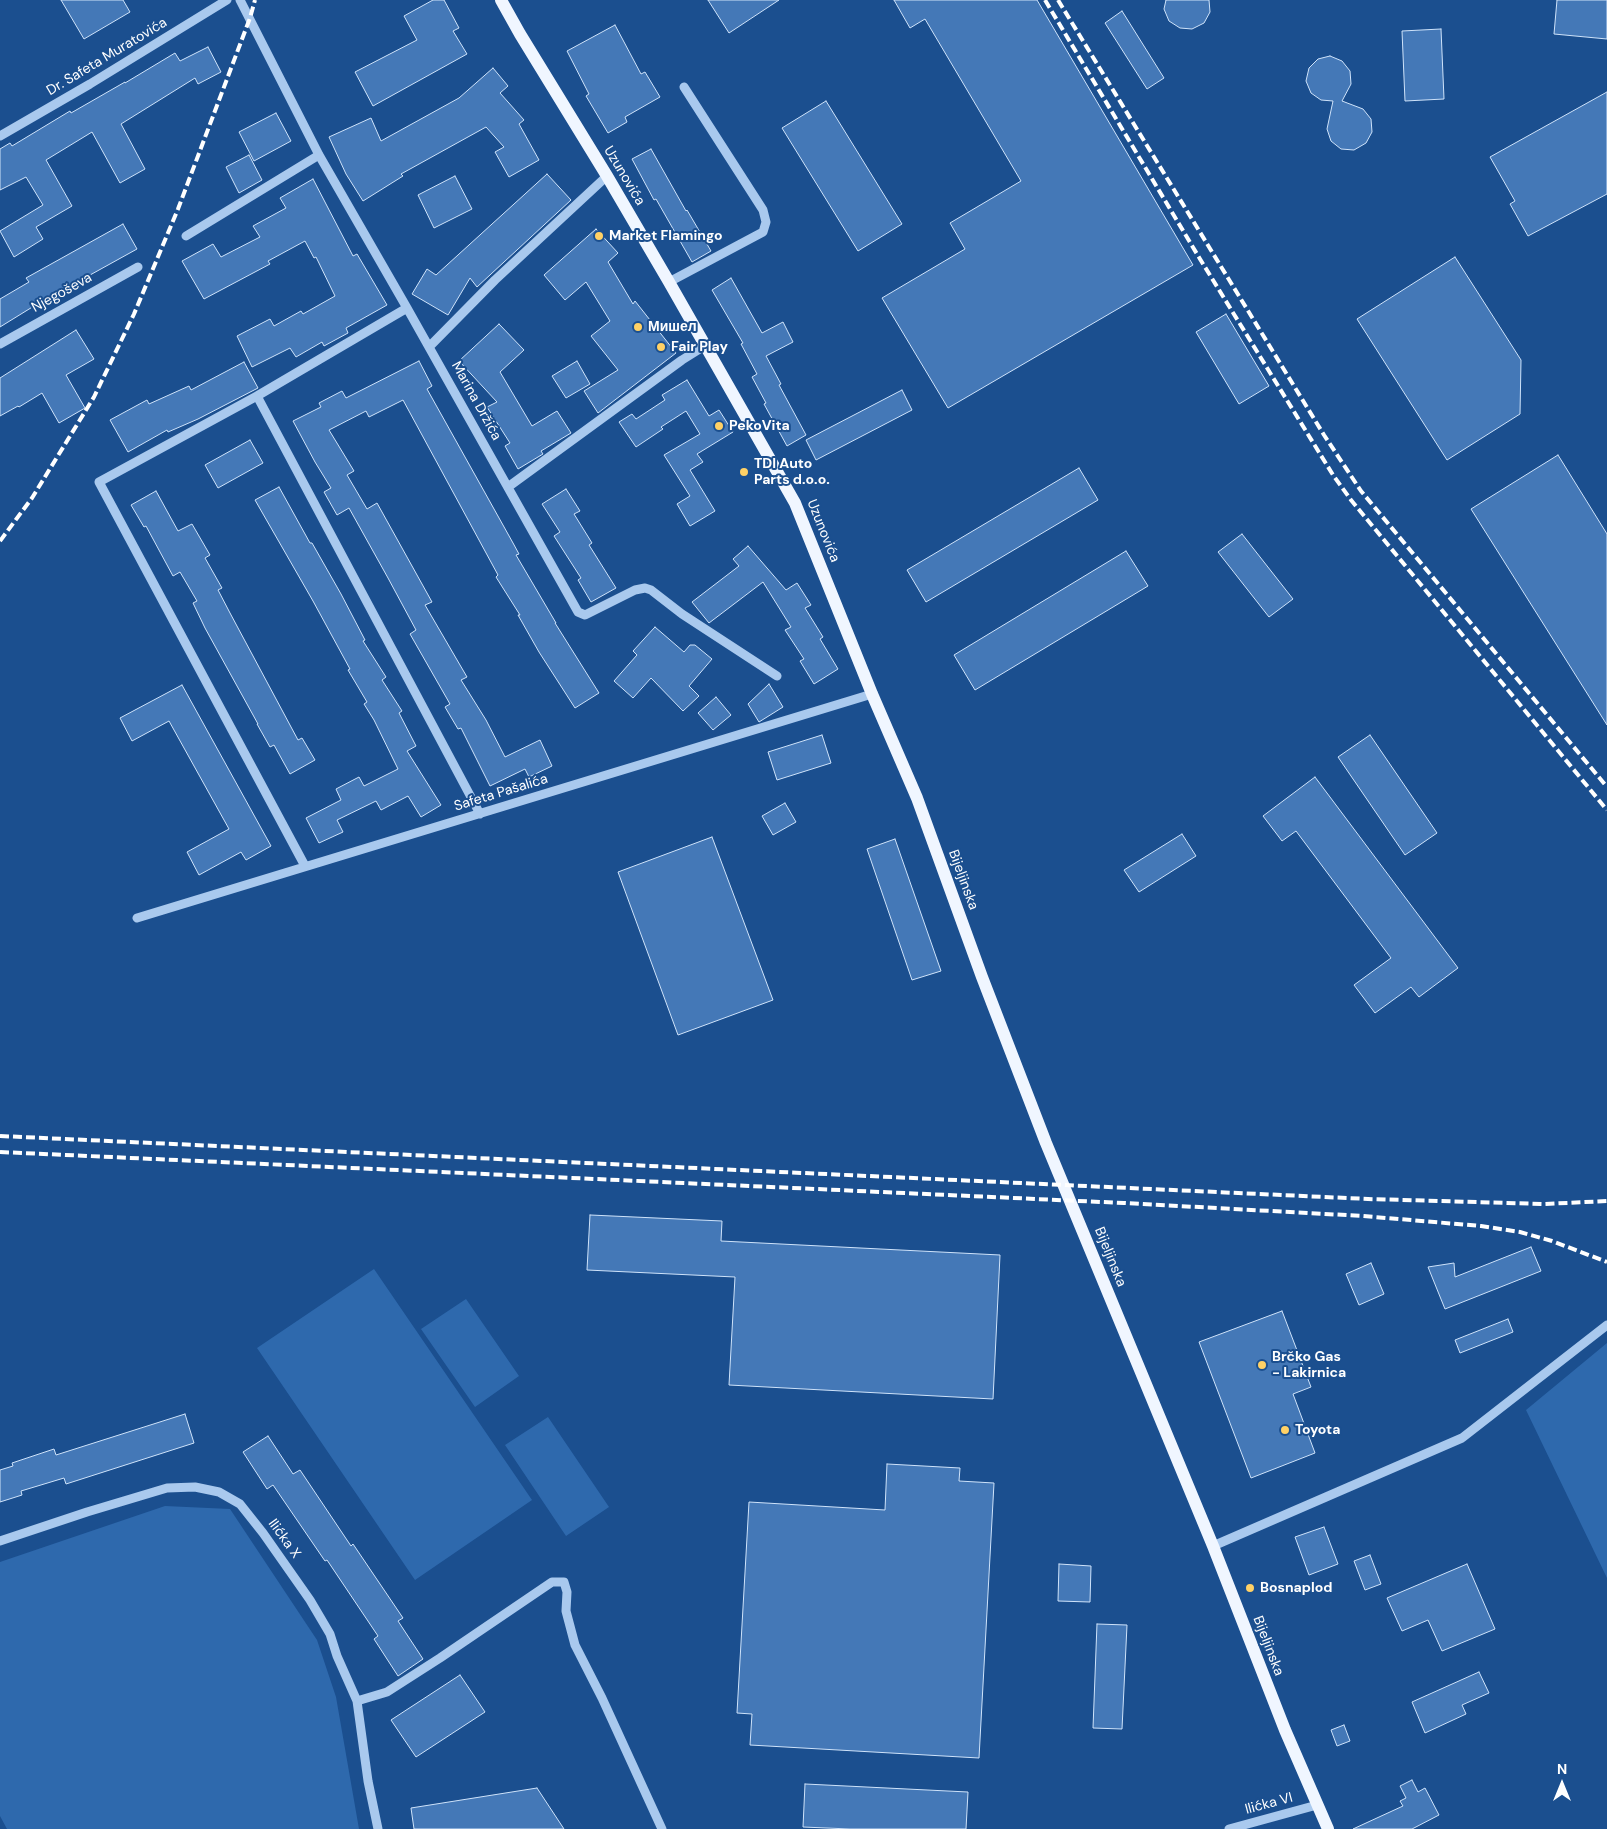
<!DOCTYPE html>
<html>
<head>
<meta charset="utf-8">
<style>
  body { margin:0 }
  #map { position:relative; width:1607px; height:1829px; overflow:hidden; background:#1b4f8f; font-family:"DM Sans",sans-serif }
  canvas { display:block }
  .north { position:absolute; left:1537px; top:1759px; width:50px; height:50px; -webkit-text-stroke:4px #1b4f8f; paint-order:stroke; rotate:0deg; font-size:14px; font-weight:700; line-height:20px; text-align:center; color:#fff }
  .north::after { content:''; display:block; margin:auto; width:18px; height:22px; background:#fff; clip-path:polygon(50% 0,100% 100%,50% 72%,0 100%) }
</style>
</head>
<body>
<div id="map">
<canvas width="1607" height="1829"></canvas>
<div class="north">N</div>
</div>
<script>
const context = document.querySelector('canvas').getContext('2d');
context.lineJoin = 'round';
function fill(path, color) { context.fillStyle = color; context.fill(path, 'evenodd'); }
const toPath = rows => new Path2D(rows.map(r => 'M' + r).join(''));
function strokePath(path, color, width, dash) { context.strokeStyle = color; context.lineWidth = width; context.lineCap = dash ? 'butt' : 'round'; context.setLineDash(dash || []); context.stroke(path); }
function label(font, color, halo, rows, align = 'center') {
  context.font = font + ' "DM Sans",sans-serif'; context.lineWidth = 4; context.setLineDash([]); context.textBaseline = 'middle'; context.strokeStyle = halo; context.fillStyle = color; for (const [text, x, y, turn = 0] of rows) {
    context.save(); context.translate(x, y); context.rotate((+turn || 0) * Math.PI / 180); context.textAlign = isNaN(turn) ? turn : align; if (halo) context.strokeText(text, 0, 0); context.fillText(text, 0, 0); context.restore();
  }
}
const green = toPath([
  [374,1269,532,1500,415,1580,257,1348],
  [466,1299,519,1376,475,1407,421,1329],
  [1607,1343,1607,1578,1526,1410],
  [548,1417,609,1507,566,1536,505,1445],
  [165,1506,230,1509,317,1640,336,1697,359,1829,7,1829,0,1816,0,1562]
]);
const building = toPath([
  [61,0,123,0,130,12,84,39,61,0],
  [433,0,444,0,459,28,453,31,467,54,373,106,355,72,417,40,404,16,433,0],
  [708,0,779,0,729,33,708,0],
  [894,0,1037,0,1193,265,948,408,882,298,965,249,950,223,1021,181,925,19,910,28,894,0],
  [1166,0,1209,0,1210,12,1204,23,1192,29,1180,28,1169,21,1164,9,1166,0],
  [1557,0,1607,0,1607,39,1554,34,1557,0],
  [1122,11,1164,78,1147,89,1105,23,1122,11],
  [615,25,641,74,645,72,660,97,625,117,627,122,608,133,586,96,589,94,567,51,615,25],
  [1441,29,1444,99,1405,101,1402,31,1441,29],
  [208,47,221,72,198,84,195,78,121,124,145,169,120,183,92,132,46,160,72,206,36,227,43,239,14,257,0,231,43,205,26,177,0,190,0,149,10,143,12,146,70,111,71,113,125,82,125,83,175,53,180,61,208,47],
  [1330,56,1342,61,1350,71,1351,84,1342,101,1363,109,1371,119,1372,132,1366,143,1354,150,1341,149,1331,141,1327,129,1333,101,1321,100,1311,93,1306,81,1309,68,1318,59,1330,56],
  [493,68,508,86,500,93,524,120,519,124,539,160,509,177,495,152,504,147,486,127,401,174,403,176,363,201,346,174,329,137,371,118,381,141,459,98,493,68],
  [1607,92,1607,194,1528,236,1510,204,1515,201,1490,157,1607,92],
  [826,101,902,224,858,251,782,128,826,101],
  [276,113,291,141,254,161,239,132,276,113],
  [651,149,686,211,687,210,711,251,692,262,656,199,654,200,632,159,651,149],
  [249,155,262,180,239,193,226,167,249,155],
  [547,174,571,200,477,287,470,278,448,315,412,294,427,269,436,275,547,174],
  [455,176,472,209,434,228,418,195,455,176],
  [313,179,353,256,357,254,387,305,346,328,348,333,324,346,322,342,296,357,290,348,252,367,237,336,270,319,274,326,301,311,303,314,335,296,316,257,314,258,305,241,268,261,270,264,204,299,182,261,213,244,221,257,260,237,253,226,286,208,280,198,313,179],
  [123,224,137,249,34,306,0,327,0,299,29,282,26,278,123,224],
  [596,229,618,253,608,262,633,304,635,301,676,353,598,413,584,391,618,370,591,336,610,321,586,282,565,300,544,275,596,229],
  [1455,257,1521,360,1520,414,1447,460,1357,319,1455,257],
  [731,278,762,333,783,322,793,342,766,356,781,384,779,385,806,435,787,446,764,404,766,403,752,377,757,374,741,344,743,343,712,290,731,278],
  [1226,314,1269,386,1239,404,1196,332,1226,314],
  [499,324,524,350,500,372,532,426,557,411,571,433,541,451,543,454,518,469,505,446,510,443,487,407,497,402,459,361,499,324],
  [76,330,94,359,66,375,85,408,59,423,42,393,19,407,18,406,0,416,0,378,76,330],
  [419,361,432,386,427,389,513,543,519,554,516,555,556,623,555,623,599,693,575,708,539,652,518,615,520,615,496,577,498,575,403,400,369,417,366,411,329,430,354,471,347,475,367,509,377,503,432,602,425,605,467,677,461,680,486,720,505,757,540,740,552,766,529,777,525,769,490,786,461,728,458,729,445,707,450,704,410,634,416,630,388,578,349,508,337,515,324,492,331,488,315,462,293,421,321,407,319,403,342,391,346,398,419,361],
  [577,361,590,384,566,398,552,376,577,361],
  [244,362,258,388,198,419,168,432,167,430,128,452,110,420,147,400,149,404,189,386,191,390,244,362],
  [687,380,709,416,719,410,733,432,697,454,703,462,690,470,715,511,690,526,677,504,690,496,664,455,700,434,686,411,661,427,663,429,636,447,619,422,632,414,636,419,665,400,662,395,687,380],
  [902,390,912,410,816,460,806,440,902,390],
  [250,440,263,463,218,488,205,465,250,440],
  [1558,455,1607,534,1607,725,1471,509,1558,455],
  [1079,468,1098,500,926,602,907,570,1079,468],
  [279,487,310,543,312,543,341,594,365,640,363,641,386,677,382,680,402,711,399,713,416,746,407,751,441,805,421,817,408,796,381,810,376,801,337,820,343,832,319,843,306,818,341,800,336,789,359,777,364,786,398,769,374,720,364,704,367,702,348,670,350,669,313,601,255,500,279,487],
  [566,489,580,511,574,514,592,543,589,545,616,588,591,602,578,580,581,578,554,536,560,532,542,504,566,489],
  [156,491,178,531,192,524,210,555,205,558,222,588,218,590,230,613,298,740,302,738,315,760,290,774,274,745,270,747,257,724,258,724,205,628,193,603,197,601,180,572,173,576,146,526,144,527,131,505,156,491],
  [1242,534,1293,599,1269,617,1218,552,1242,534],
  [748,546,786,590,797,583,811,605,805,608,823,637,820,639,838,669,814,684,800,661,804,659,785,630,791,627,763,582,709,623,692,602,739,566,733,559,748,546],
  [1126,551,1148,586,975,690,954,655,1126,551],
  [655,627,684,652,690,645,695,645,712,659,689,686,699,696,683,711,651,678,633,698,614,681,637,655,633,651,655,627],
  [769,684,783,707,759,722,748,704,769,684],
  [182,685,271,846,246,860,241,852,199,875,187,852,229,829,169,721,132,741,120,718,182,685],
  [716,697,731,715,713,730,698,713,716,697],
  [822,735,831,763,777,780,768,752,822,735],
  [1370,735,1437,833,1405,855,1338,757,1370,735],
  [1315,777,1458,968,1419,997,1411,987,1375,1013,1354,985,1391,958,1296,831,1282,841,1263,816,1315,777],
  [785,803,796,822,773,835,762,816,785,803],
  [1182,834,1196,856,1139,892,1124,870,1182,834],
  [712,837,773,1000,678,1035,618,872,712,837],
  [895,839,941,971,912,980,867,849,895,839],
  [590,1215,722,1221,721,1241,1000,1255,993,1399,729,1385,735,1277,587,1270,590,1215],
  [1531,1247,1541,1271,1445,1309,1428,1267,1454,1263,1455,1277,1531,1247],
  [1371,1263,1384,1294,1359,1305,1346,1274,1371,1263],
  [1282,1311,1311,1387,1293,1394,1315,1453,1251,1478,1199,1342,1282,1311],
  [1508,1319,1513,1332,1460,1353,1455,1340,1508,1319],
  [185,1414,194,1443,66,1484,64,1478,21,1491,22,1495,0,1502,0,1470,13,1466,12,1463,54,1449,56,1455,185,1414],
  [268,1436,293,1474,300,1470,351,1546,353,1544,403,1618,398,1621,423,1659,398,1676,374,1639,378,1636,327,1560,325,1561,273,1485,267,1489,243,1452,268,1436],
  [887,1464,960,1468,959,1481,994,1483,979,1758,750,1745,752,1714,737,1713,749,1502,885,1510,887,1464],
  [1324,1527,1338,1564,1309,1575,1295,1537,1324,1527],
  [1370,1555,1381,1584,1365,1590,1354,1561,1370,1555],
  [1059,1564,1091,1566,1090,1602,1058,1601,1059,1564],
  [1467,1564,1495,1629,1442,1651,1428,1620,1402,1631,1387,1598,1467,1564],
  [1097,1624,1127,1625,1122,1729,1093,1728,1097,1624],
  [1479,1672,1489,1693,1462,1705,1466,1714,1425,1733,1412,1702,1479,1672],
  [460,1675,485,1712,416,1757,391,1720,460,1675],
  [1344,1725,1350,1741,1337,1746,1331,1730,1344,1725],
  [1412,1780,1418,1792,1425,1788,1439,1815,1412,1829,1353,1829,1403,1806,1400,1801,1406,1798,1400,1786,1412,1780],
  [805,1784,968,1792,966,1829,850,1829,803,1827,805,1784],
  [537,1788,564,1829,414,1829,411,1808,537,1788]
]);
const minor = toPath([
  [240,0,319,155,407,308,578,612,585,615,635,590,645,588,651,590,682,614,777,676],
  [0,136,90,84,227,0],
  [186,236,319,155],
  [669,282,763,232,766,222,763,210,684,87],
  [407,308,257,396,480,814],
  [0,344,138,267],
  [429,347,495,280,607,176],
  [257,396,99,482,305,866],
  [508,487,682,360,706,345],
  [137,918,872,694],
  [0,1541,87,1512,167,1488,195,1487,219,1492,240,1504,263,1533,310,1600,330,1634,337,1656,357,1701,368,1781,378,1829],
  [1213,1546,1462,1438,1607,1325],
  [357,1701,387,1692,440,1658,552,1582,564,1582,567,1592,566,1611,575,1645,602,1698,662,1829],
  [1229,1829,1317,1805]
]);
const major = toPath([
  [501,0,520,34,607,176,669,282,795,503,872,694,917,798,982,977,1046,1143,1213,1546,1285,1730,1328,1829]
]);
const rail = toPath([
  [1045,0,1200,259,1333,475,1351,500,1607,810],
  [1058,0,1324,435,1361,491,1607,787],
  [0,541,32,498,94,397,134,314,178,209,250,18,255,0],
  [0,1136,1368,1199,1545,1204,1607,1201],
  [0,1152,1124,1203,1363,1216,1481,1226,1520,1232,1552,1241,1607,1262]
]);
const markers = [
  [599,236,5,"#ffd166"],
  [638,327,5,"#ffd166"],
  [661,347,5,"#ffd166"],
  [719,426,5,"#ffd166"],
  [744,472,5,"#ffd166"],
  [1262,1365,5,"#ffd166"],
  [1285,1430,5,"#ffd166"],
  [1250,1588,5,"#ffd166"]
];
const streetNames = [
  ["Dr. Safeta Muratovića",107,57,-31],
  ["Uzunovića",624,176,59],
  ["Njegoševa",62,293,-29],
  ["Marina Držića",476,401,61],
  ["Uzunovića",823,531,68],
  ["Safeta Pašalića",501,793,-17],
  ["Bijeljinska",963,880,70],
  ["Bijeljinska",1110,1257,68],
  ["Ilićka X",284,1539,54],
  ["Bijeljinska",1268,1646,69],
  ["Ilićka VI",1269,1804,-15]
];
const poiNames = [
  ["Market Flamingo",609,236],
  ["Мишел",648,327],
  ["Fair Play",671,347],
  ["PekoVita",729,426],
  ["TDI Auto",754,464],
  ["Parts d.o.o.",754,480],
  ["Brčko Gas",1272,1357],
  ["- Lakirnica",1272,1373],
  ["Toyota",1295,1430],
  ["Bosnaplod",1260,1588]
];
fill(green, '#2e69ad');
fill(building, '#4478b7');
strokePath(building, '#cfe3fa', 1);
strokePath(minor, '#a9c9ee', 9);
strokePath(major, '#f0f6ff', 12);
strokePath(rail, '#fff', 4, [9, 4]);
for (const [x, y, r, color] of markers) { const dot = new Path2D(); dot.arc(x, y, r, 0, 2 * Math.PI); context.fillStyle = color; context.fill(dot); strokePath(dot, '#1b4f8f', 2); }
label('14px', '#fff', '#1b4f8f', streetNames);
label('bold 14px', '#fff', '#1b4f8f', poiNames, 'left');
</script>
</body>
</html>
